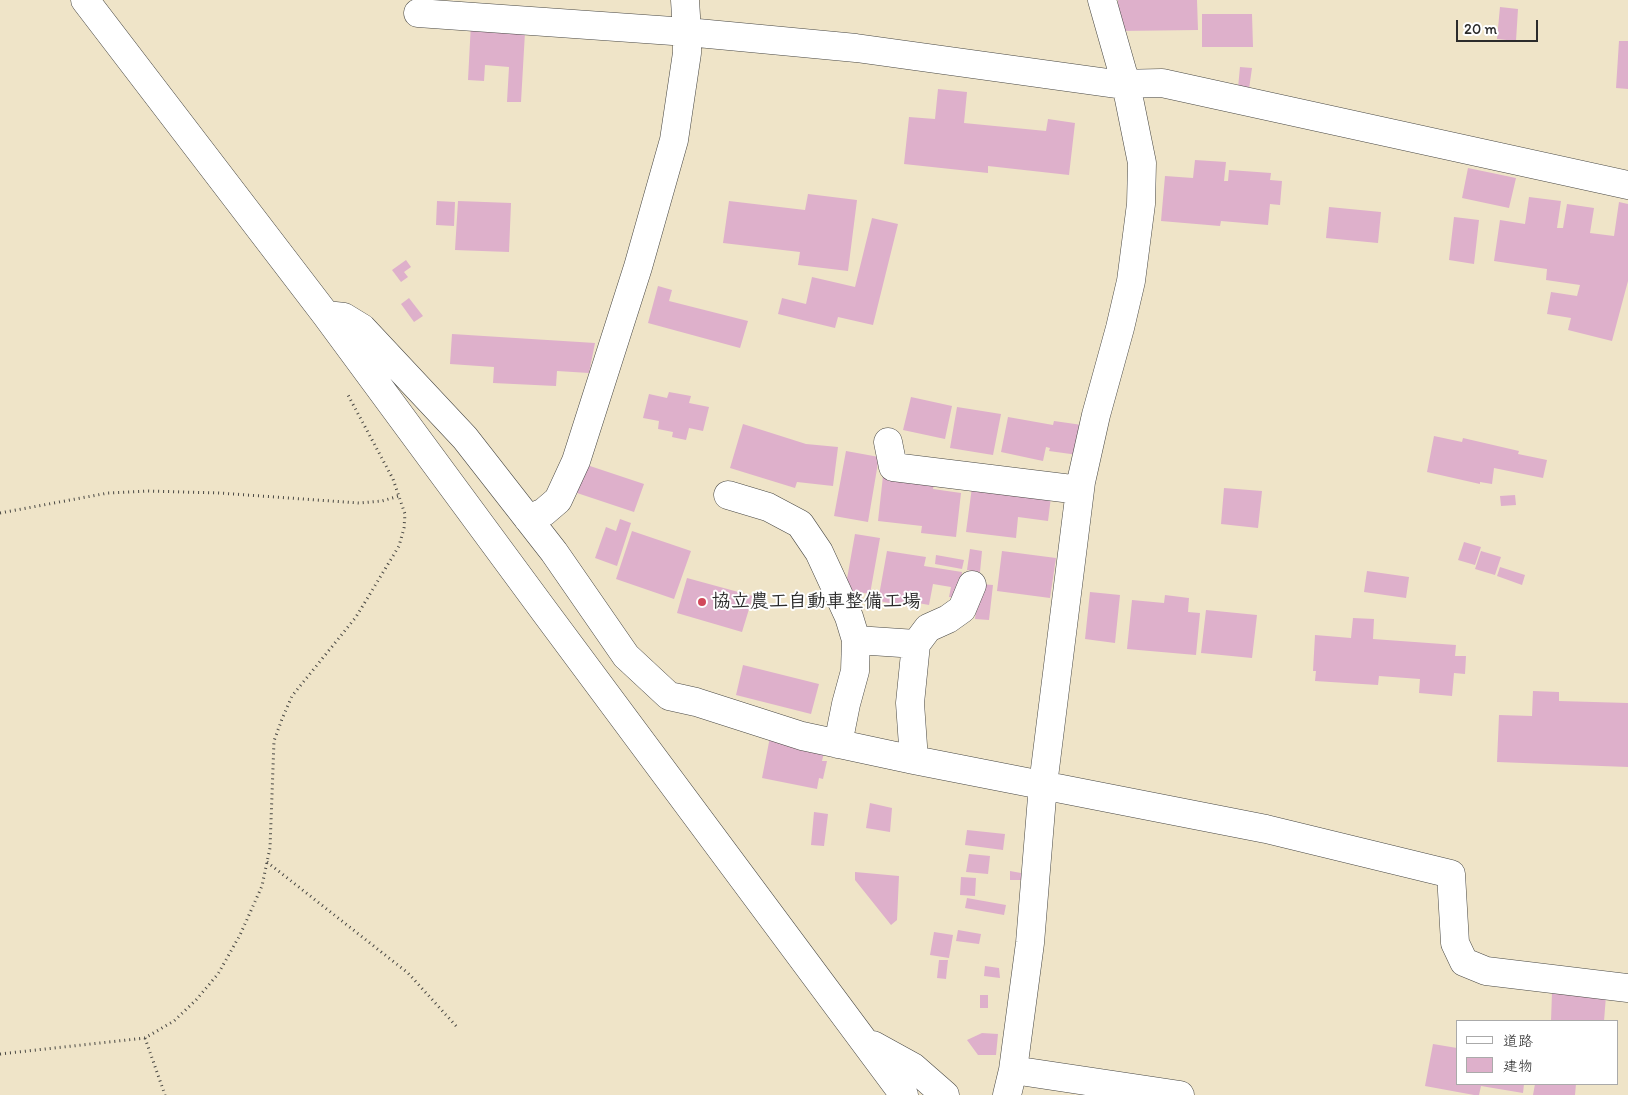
<!DOCTYPE html>
<html>
<head>
<meta charset="utf-8">
<style>
  body { margin:0 }
  #map { position:relative; width:1628px; height:1095px; overflow:hidden; background:#efe4c8; font-family:Itim,"Klee One",sans-serif }
  canvas { display:block }
  .legend { position:absolute; left:1456px; top:1020px; width:162px; height:65px; box-sizing:border-box; background:#fff; border:1px solid #aaa; margin:0; padding:6px 9px; list-style:none; font-size:15px; color:#2b2b2b }
  .legend li { display:flex; align-items:center; gap:10px; height:25px }
  .legend b { width:25px; border:1px solid #aaa }
  .scale { position:absolute; left:1456px; top:20px; width:82px; height:22px; box-sizing:border-box; border:2px solid #2b2b2b; border-top:0; padding-left:6px; font-size:15px; line-height:18px; white-space:nowrap; color:#2b2b2b; -webkit-text-stroke:4px #fff; paint-order:stroke }
</style>
</head>
<body>
<div id="map">
<canvas width="1628" height="1095"></canvas>
<ul class="legend">
<li><b style="height:6px;background:#fff"></b>道路</li>
<li><b style="height:14px;background:#deb0cb"></b>建物</li>
</ul>
<div class="scale">20 m</div>
</div>
<script>
const context = document.querySelector('canvas').getContext('2d');
context.lineJoin = 'round';
function fill(path, color) { context.fillStyle = color; context.fill(path, 'evenodd'); }
const toPath = rows => new Path2D(rows.map(r => 'M' + r).join(''));
function strokePath(path, color, width, dash) { context.strokeStyle = color; context.lineWidth = width; context.lineCap = dash ? 'butt' : 'round'; context.setLineDash(dash || []); context.stroke(path); }
function label(font, color, halo, rows, align = 'center') {
  context.font = font + ' Itim,"Klee One",sans-serif'; context.lineWidth = 4; context.setLineDash([]); context.textBaseline = 'middle'; context.strokeStyle = halo; context.fillStyle = color; for (const [text, x, y, turn = 0] of rows) {
    context.save(); context.translate(x, y); context.rotate((+turn || 0) * Math.PI / 180); context.textAlign = isNaN(turn) ? turn : align; if (halo) context.strokeText(text, 0, 0); context.fillText(text, 0, 0); context.restore();
  }
}
const building = toPath([
  [1118,0,1197,0,1198,30,1119,31],
  [1500,7,1518,9,1516,41,1497,39],
  [1202,14,1252,14,1253,47,1202,47],
  [471,23,525,32,521,102,507,102,509,67,485,65,484,81,468,80],
  [1619,41,1628,41,1628,89,1616,88],
  [1240,67,1252,68,1249,89,1238,88],
  [938,89,967,92,964,123,1046,131,1048,119,1075,123,1069,175,988,166,988,173,904,164,909,117,935,119],
  [1195,160,1226,162,1224,181,1228,181,1229,170,1271,173,1270,180,1282,181,1280,205,1270,204,1268,225,1221,221,1220,226,1161,221,1165,176,1193,178],
  [1468,168,1516,178,1509,208,1462,198],
  [808,194,857,200,848,271,798,265,800,252,723,243,729,201,805,210],
  [1529,197,1561,201,1557,228,1563,228,1567,204,1594,208,1590,233,1614,236,1619,202,1628,204,1628,281,1612,341,1568,330,1571,318,1547,314,1551,292,1577,296,1580,285,1546,280,1547,269,1494,261,1500,220,1525,224],
  [437,201,455,202,454,226,436,225],
  [458,201,511,203,509,252,455,250],
  [1329,207,1381,212,1378,243,1326,238],
  [1454,217,1479,220,1474,264,1449,260],
  [872,218,898,224,873,325,838,317,835,328,778,314,782,298,806,304,812,277,855,287],
  [406,260,411,267,404,272,408,277,401,282,392,270],
  [658,286,672,290,669,301,748,321,740,348,648,323],
  [409,298,423,316,414,322,401,304],
  [452,334,595,343,589,373,557,371,556,386,493,383,494,367,450,364],
  [669,392,691,396,689,403,709,407,703,431,689,428,686,440,672,437,673,432,658,429,659,421,643,418,649,394,667,398],
  [911,397,952,406,945,439,903,430],
  [957,407,1001,414,993,455,950,448],
  [1008,417,1053,425,1054,421,1082,425,1078,455,1049,451,1050,448,1046,447,1043,461,1001,452],
  [743,424,806,444,838,447,833,486,797,482,795,488,730,468],
  [1434,436,1462,442,1463,438,1519,451,1518,454,1547,460,1543,478,1494,468,1492,484,1480,482,1480,484,1427,472],
  [846,451,879,457,868,522,834,516],
  [584,464,644,484,634,512,574,492],
  [883,476,934,482,933,489,961,493,956,537,921,533,922,526,878,521],
  [972,487,1051,497,1048,521,1018,517,1016,538,966,532],
  [1224,488,1262,491,1258,528,1221,524],
  [1515,495,1516,505,1501,506,1500,496],
  [620,519,631,523,617,566,595,558,606,527,616,531],
  [632,531,691,551,674,599,616,579],
  [855,534,880,538,870,594,845,590],
  [1464,542,1481,547,1475,565,1458,560],
  [970,549,982,551,980,572,967,570],
  [887,551,926,557,924,566,962,572,958,598,949,597,951,587,933,584,929,605,918,603,917,608,878,601],
  [1002,551,1056,558,1050,598,997,591],
  [1481,551,1501,557,1495,575,1475,569],
  [936,555,964,560,962,569,935,564],
  [1500,567,1525,575,1522,585,1497,576],
  [1367,571,1409,577,1406,598,1364,592],
  [687,578,753,596,742,632,677,613],
  [979,584,993,585,989,620,975,619],
  [1090,592,1120,595,1115,643,1085,639],
  [1165,595,1189,598,1188,612,1200,613,1196,655,1127,649,1132,600,1164,603],
  [1206,610,1257,615,1252,658,1201,653],
  [1353,618,1374,619,1373,639,1456,645,1455,656,1466,656,1465,674,1454,673,1452,696,1419,693,1420,679,1379,676,1378,685,1315,681,1316,671,1313,671,1315,635,1351,638],
  [743,665,819,684,811,714,736,695],
  [1533,691,1559,692,1559,701,1628,703,1628,767,1497,762,1499,715,1532,716],
  [770,737,825,748,822,761,827,761,823,779,819,778,817,789,762,778],
  [870,803,892,808,890,832,866,828],
  [814,812,828,814,824,846,811,845],
  [967,830,1005,834,1003,850,965,845],
  [969,854,990,856,988,874,966,872],
  [1010,871,1021,873,1022,880,1010,880],
  [855,872,899,876,897,920,891,925,855,880],
  [961,877,976,878,975,896,960,895],
  [967,898,1006,905,1004,915,965,908],
  [958,930,981,934,979,944,956,941],
  [934,932,953,935,949,958,930,955],
  [939,960,948,960,946,979,937,978],
  [985,966,999,968,1000,978,984,976],
  [1552,993,1606,996,1604,1021,1551,1021],
  [980,995,988,995,988,1008,980,1008],
  [982,1033,998,1034,996,1055,978,1055,967,1040],
  [1433,1044,1457,1048,1457,1084,1524,1084,1523,1093,1481,1086,1479,1095,1474,1095,1425,1086],
  [1535,1084,1576,1084,1575,1095,1533,1095]
]);
const path = toPath([
  [0,513,108,493,147,491,219,493,359,503,382,501,399,496],
  [267,862,408,973,457,1027],
  [145,1038,165,1095],
  [0,1054,145,1038,174,1021,196,1000,218,974,240,935,262,886,267,862,270,848,274,741,282,719,292,696,356,617,399,546,404,528,405,514,393,479,348,395]
]);
const minor = toPath([
  [85,0,326,315,545,612,904,1095],
  [418,13,687,32,685,0],
  [326,315,344,317,362,328,465,438,554,552,626,656,669,696,696,702,802,736,914,760,1266,829,1451,874,1455,943,1464,962,1486,971,1628,988],
  [888,442,893,467,1080,490],
  [728,495,768,507,800,524,819,552,849,617,856,640,855,671,846,704,838,744],
  [528,519,544,512,558,500,576,461,638,267,674,140,687,53,687,32,856,48,1116,84,1162,83,1628,185],
  [856,640,916,644],
  [914,760,910,703,916,644,928,628,948,619,962,609,972,585],
  [873,1045,913,1067,945,1095],
  [1013,1070,1180,1095],
  [1007,1095,1013,1070,1030,943,1043,785,1081,482,1096,415,1120,328,1131,281,1141,204,1142,163,1126,84,1102,0]
]);
const markers = [
  [702,602,5,"#d1495b"]
];
const poiNames = [
  ["協立農工自動車整備工場",712,602]
];
fill(building, '#deb0cb');
strokePath(minor, '#484743', 29);
strokePath(path, '#484743', 3, [1, 4]);
strokePath(minor, '#fff', 28);
for (const [x, y, r, color] of markers) { const dot = new Path2D(); dot.arc(x, y, r, 0, 2 * Math.PI); context.fillStyle = color; context.fill(dot); strokePath(dot, '#fff', 2); }
label('bold 19px', '#2b2b2b', '#fff', poiNames, 'left');
</script>
</body>
</html>
